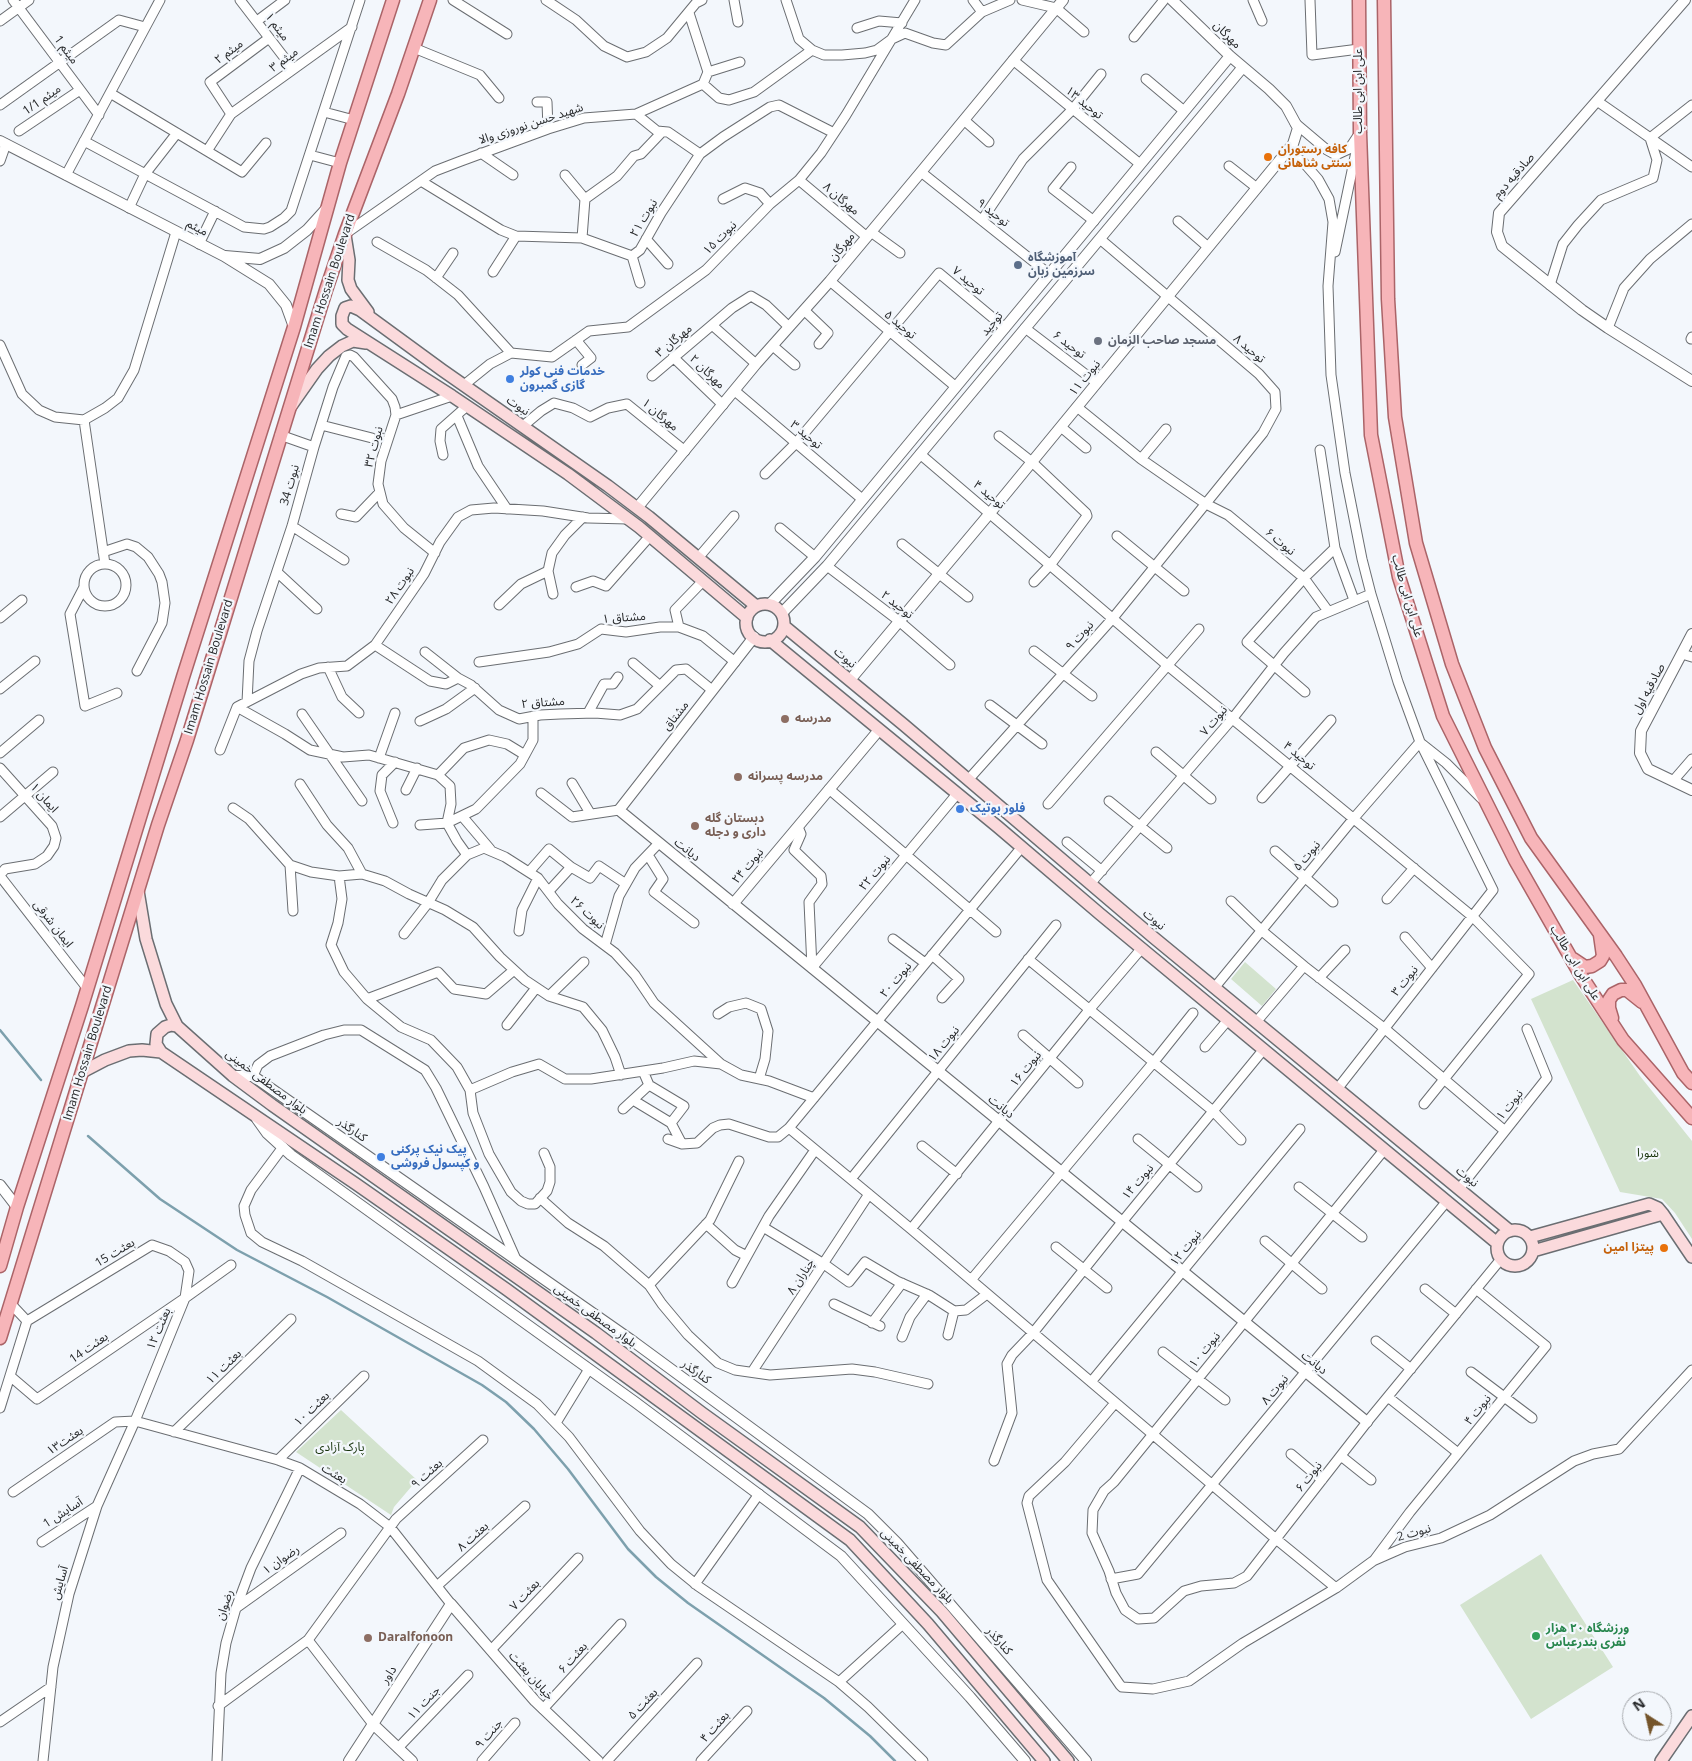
<!DOCTYPE html>
<html>
<head>
<meta charset="utf-8">
<style>
  body { margin:0 }
  #map { position:relative; width:1692px; height:1761px; overflow:hidden; background:#f3f7fc; font-family:"Open Sans",sans-serif }
  canvas { display:block }
  .north { position:absolute; left:1622px; top:1691px; width:50px; height:50px; box-sizing:border-box; background:#f3f7fc; border:1px solid #a1a4a8; border-radius:50%; rotate:325deg; font-size:14px; font-weight:700; line-height:20px; text-align:center; color:#26282a }
  .north::after { content:''; display:block; margin:auto; width:18px; height:22px; background:#75552b; clip-path:polygon(50% 0,100% 100%,50% 72%,0 100%) }
</style>
</head>
<body>
<div id="map">
<canvas width="1692" height="1761"></canvas>
<div class="north">N</div>
</div>
<script>
const context = document.querySelector('canvas').getContext('2d');
context.lineJoin = 'round';
function fill(path, color) { context.fillStyle = color; context.fill(path, 'evenodd'); }
const toPath = rows => new Path2D(rows.map(r => 'M' + r).join(''));
function strokePath(path, color, width, dash) { context.strokeStyle = color; context.lineWidth = width; context.lineCap = dash ? 'butt' : 'round'; context.setLineDash(dash || []); context.stroke(path); }
function label(font, color, halo, rows, align = 'center') {
  context.font = font + ' "Open Sans","Noto Sans Arabic",sans-serif'; context.lineWidth = 4.5; context.setLineDash([]); context.textBaseline = 'middle'; context.strokeStyle = halo; context.fillStyle = color; for (const [text, x, y, turn = 0] of rows) {
    context.save(); context.translate(x, y); context.rotate((+turn || 0) * Math.PI / 180); context.textAlign = isNaN(turn) ? turn : align; if (halo) context.strokeText(text, 0, 0); context.fillText(text, 0, 0); context.restore();
  }
}
const green = toPath([
  [1245,962,1276,989,1262,1006,1231,979],
  [1573,980,1640,1076,1692,1141,1692,1239,1675,1213,1662,1199,1620,1192,1531,999],
  [341,1410,417,1480,394,1507,391,1515,296,1452],
  [1541,1554,1613,1667,1531,1719,1460,1605]
]);
const stream = toPath([
  [0,1030,41,1080],
  [88,1136,160,1199,237,1250,327,1297,482,1385,506,1402,534,1429,568,1469,628,1549,656,1577,688,1603,824,1698,870,1736,895,1761]
]);
const minor = toPath([
  [13,0,99,115],
  [240,0,293,69],
  [453,0,507,34],
  [546,0,576,20,604,46,627,57,646,52,667,38,696,3,702,0],
  [734,0,738,22],
  [786,0,799,39,812,50,824,55,842,55,865,53,877,50,892,39,905,33,933,43,946,45,982,12,1010,0],
  [973,0,982,12],
  [1022,0,1056,8,1084,32],
  [1253,0,1262,21],
  [1310,0,1312,55,1359,49],
  [689,13,708,72,703,84],
  [0,21,29,0],
  [257,21,285,0],
  [857,28,879,21,902,23],
  [1134,37,1164,0],
  [414,48,480,75,499,98],
  [1013,60,1140,164],
  [708,72,740,62],
  [1146,79,1184,111],
  [110,93,242,172,266,143],
  [1597,101,1692,167],
  [537,102,547,102,548,129],
  [0,105,119,20,145,27],
  [324,112,354,120],
  [231,114,210,82,269,38],
  [636,114,657,131,668,132,700,154],
  [964,120,989,142],
  [1295,123,1327,150,1336,155,1349,149,1357,137],
  [19,131,80,90],
  [84,141,244,227,264,229,270,227,284,218,291,211,360,0],
  [207,151,231,114,352,27],
  [1288,151,1304,163,1318,179,1329,199,1333,222,1328,286,1331,375,1345,473,1362,559,1371,594,1398,682,1420,742,1493,890,1338,1088],
  [481,153,513,175],
  [310,155,340,163],
  [0,161,6,144],
  [1229,166,1257,188],
  [1071,167,1053,189,1094,221],
  [921,172,1049,274],
  [66,175,160,0],
  [565,175,585,199,582,238],
  [799,180,867,237],
  [421,181,501,230,516,236,582,238,632,256,640,250,661,213,700,154,723,137,770,107,779,105,834,133],
  [585,199,617,176,634,156,641,154,662,132],
  [723,199,745,188,760,193,770,204],
  [129,208,145,174,177,133],
  [982,220,1023,159,1072,110,1101,74],
  [1178,221,1208,247],
  [871,232,900,253],
  [345,234,435,171,461,161,548,129,584,118,636,114,703,84,719,98,729,100,754,92,812,50],
  [646,239,668,264],
  [377,242,426,270,458,295,511,353],
  [199,244,215,211],
  [1335,252,1357,147],
  [632,256,640,283],
  [493,272,516,236],
  [436,278,453,253],
  [830,281,956,387],
  [1550,285,1563,244,1578,225,1601,200,1653,178,1657,160,1650,138,1692,105],
  [804,310,828,333,819,344],
  [712,325,732,308,751,296,766,305,789,327],
  [1025,328,1097,383],
  [1608,328,1624,288,1650,259,1692,224],
  [1691,339,1692,337],
  [576,340,591,358,582,365],
  [0,345,22,394,39,410,55,417,84,420,105,408,118,398,134,370,176,232],
  [773,346,795,365],
  [673,357,723,405],
  [652,376,712,325,756,364],
  [464,385,490,364,511,353,552,357,589,331,628,327,706,270,770,204,799,180,821,153,846,115,915,0],
  [735,391,862,499],
  [1077,407,1141,459,1206,504,1228,515,1304,578,1328,611],
  [457,416,478,466,507,509],
  [84,420,105,564],
  [321,425,372,438],
  [523,426,541,411,554,403,573,408,590,417,608,408,627,404,685,451],
  [1061,427,1086,448],
  [280,435,314,447],
  [999,436,1032,462,1086,513,1087,516,1051,564,1034,582],
  [1320,450,1335,548],
  [920,454,1167,665,1473,917,1529,974,1424,1104],
  [443,455,440,441,441,429,467,406],
  [1141,459,1166,429],
  [765,474,796,443,939,273,1005,328],
  [341,514,356,517,380,492],
  [292,526,344,560],
  [780,528,815,557],
  [1117,536,1184,591],
  [902,544,968,597],
  [103,552,127,544,136,547,148,557,159,574,162,582,165,603,162,623,137,671],
  [435,553,404,528,383,504,378,484,381,461,396,415,452,396],
  [698,558,734,516],
  '84 585a21 21 0 1 1 42 0a21 21 0 1 1-42 0Z',
  [827,566,899,621,950,665],
  [277,572,317,609],
  [84,587,70,614,85,706,117,693],
  [576,587,593,581,606,586,650,536],
  [553,594,548,571,552,553,565,535,583,517],
  [499,605,521,584,548,571],
  [0,618,22,600],
  [679,627,675,610,703,581],
  [375,645,430,681,446,684,458,678,471,685,499,710,519,719,540,715,560,714,595,713,620,715,637,709,676,670,686,669,712,690],
  [1034,651,1092,696],
  [425,652,458,678],
  [1682,654,1692,657],
  [479,662,549,652,578,644,601,629,626,632,660,627,679,627,703,636,735,662],
  [633,663,660,686],
  [328,667,342,697,359,713],
  [0,689,35,661],
  [1305,692,1247,642,1304,578,1335,548,1354,600],
  [247,702,249,661,257,631,292,526,314,447,333,387,346,356,350,355,354,357,392,399,395,407,396,415],
  [990,705,1042,744],
  [237,707,285,734,310,750,343,757,369,755,438,775,450,786,451,804,447,823,457,841,467,855],
  [588,713,604,684,613,684,618,677],
  [302,714,362,801],
  [420,721,446,709,475,688],
  [1422,744,1446,763,1481,798],
  [220,750,237,707,301,674,319,668,347,666,375,645,424,574,440,542,458,517,471,510,494,508,543,511,588,518,628,519],
  [1156,752,1211,799],
  [0,753,39,720],
  [379,758,395,713],
  [0,768,52,826,56,838,54,846,47,856,35,864,5,869,0,875],
  [438,775,464,748,489,740,507,744,525,755],
  [968,780,1113,618,1263,433,1276,409,1275,392,1259,374,1100,239],
  [1673,781,1692,759],
  [572,783,590,813],
  [300,784,327,825,348,848,362,874],
  [829,789,996,932],
  [406,790,417,768],
  [541,793,572,817,619,810],
  [1262,798,1331,720],
  [1109,801,1167,848],
  [1048,804,1199,629],
  [233,808,249,819,290,865,311,872,339,876,362,874,385,881,409,894,445,910,473,927,500,957,525,980,549,996,583,1007,602,1030,615,1057,621,1075],
  [462,816,490,849],
  [0,817,53,772],
  [393,823,380,791,382,775,395,762],
  [420,825,447,823,476,809,520,764,533,740,533,716],
  [798,827,801,834,794,850,821,876,822,884,809,902,812,968],
  [1067,842,1102,871],
  [1275,851,1333,902],
  [648,855,663,879,654,892,694,923],
  [290,865,293,911],
  [529,872,549,849,571,867],
  [0,876,87,988],
  [339,876,342,899,338,923,331,945,344,972,367,999,401,1027,431,1040,457,1067,470,1090,473,1113,489,1154,511,1192,521,1201,528,1204,535,1204,547,1191,550,1182,550,1167,544,1153],
  [1090,884,1233,718,1284,653,1316,617,1371,594],
  [549,891,571,867,590,878,599,866,626,884],
  [1387,899,1414,868],
  [1231,901,1261,930,1304,966,1384,1028,1505,1131],
  [519,931,522,910,538,878],
  [404,934,428,903,442,880,467,855,484,848,505,857,538,878,558,904,583,929,615,953,635,975,654,1003,721,1064],
  [1405,937,1432,968],
  [893,939,925,963],
  [605,945,619,896,635,868,659,843],
  [932,955,959,979,942,998],
  [1028,959,1213,1111,1241,1140],
  [812,968,957,794],
  [1319,978,1345,950],
  [1215,987,1354,818,1420,742],
  [549,996,584,962],
  [367,999,438,972,454,989,486,994,514,970],
  [718,1014,729,1007,746,1003,761,1009,768,1031,765,1059,759,1079],
  [1257,1021,1304,966],
  [507,1025,536,988],
  [1023,1035,1078,1083],
  [1205,1047,1228,1020],
  [253,1076,258,1065,270,1056,324,1035,344,1030,361,1030,425,1070,436,1088,484,1187,515,1257],
  [649,1085,684,1106,671,1123],
  [470,1090,512,1072,539,1064,565,1079,591,1079,663,1068,694,1061,721,1064,741,1075,769,1081,814,1098],
  [633,1100,671,1123,682,1144],
  [623,1109,649,1085,643,1071],
  [789,1128,911,1229,1276,1539,1336,1588],
  [668,1139,682,1144,697,1143,713,1128,720,1125,729,1124,769,1137,778,1137,789,1128,1021,848],
  [1138,1139,1197,1187],
  [922,1146,957,1174],
  [283,1147,251,1190,244,1206,245,1215,251,1233,262,1242,302,1261,478,1361,537,1404,569,1437,640,1531,671,1564,698,1586,839,1682,868,1707,923,1761],
  [1384,1150,1114,1482,1104,1491,1093,1510,1092,1533,1109,1571,1116,1593,1125,1610,1138,1619,1154,1618,1184,1591,1201,1586,1234,1583,1247,1576,1367,1422,1501,1259],
  [851,1179,1056,925],
  [1299,1187,1362,1237],
  [1459,1189,1547,1078,1527,1029],
  [540,1198,568,1223,604,1246,649,1285,662,1304,688,1335,718,1363,735,1370,770,1375,852,1369,875,1372,928,1384],
  [706,1224,735,1250,747,1256],
  [763,1227,824,1264,849,1282,865,1262,897,1281,929,1295,954,1311,966,1310,987,1294],
  [911,1229,1089,1010,1142,948],
  [1265,1241,1322,1289],
  [1056,1247,1107,1288],
  [971,1280,1153,1063,1193,1013],
  [732,1283,769,1216,815,1150],
  [649,1285,710,1220,739,1161],
  [1425,1289,1456,1314],
  [834,1304,880,1326],
  [872,1323,902,1283],
  [948,1335,954,1311],
  [902,1337,910,1317,927,1294],
  [1376,1341,1411,1369],
  [1163,1352,1225,1400],
  [752,1372,869,1194],
  [1471,1372,1532,1418],
  [10,1376,37,1399,185,1298,189,1271,185,1262,169,1251,152,1245,27,1321],
  [1091,1382,1300,1129],
  [1388,1397,1458,1453],
  [1115,1403,1065,1462,1029,1496,1027,1503,1047,1580,1120,1685,1122,1687,1153,1689,1189,1681,1243,1643,1336,1588,1373,1561,1405,1547,1441,1538,1490,1515,1574,1461,1593,1454,1619,1449,1692,1370],
  [0,1408,27,1321,11,1304],
  [556,1423,589,1369],
  [174,1432,291,1319],
  [1291,1454,1322,1480],
  [1341,1456,1371,1480],
  [278,1460,364,1376],
  [994,1461,1012,1413,1007,1364,1012,1355,1033,1333,1122,1222,1264,1049],
  [13,1492,115,1422,135,1421,278,1460,300,1468,360,1504,390,1527,451,1604],
  [42,1542,97,1506],
  [1375,1559,1410,1512,1546,1346,1476,1289],
  [1111,1579,1138,1574,1447,1201],
  [695,1584,759,1494],
  [437,1586,525,1506],
  [236,1608,341,1533],
  [308,1640,372,1723],
  [491,1650,578,1558],
  [839,1682,903,1624],
  [218,1706,308,1640,396,1519,483,1440],
  [543,1709,621,1624],
  [0,1722,51,1687],
  [398,1748,468,1675],
  [43,1761,53,1667,69,1594,97,1506,135,1421,185,1298,231,1265],
  [217,1761,221,1673,226,1643,236,1608,251,1568,300,1468],
  [482,1761,515,1723],
  [607,1761,697,1663],
  [701,1761,747,1711]
]);
const tertiary = toPath([
  [1685,0,1499,213,1497,232,1502,246,1582,310,1608,328,1692,381],
  [0,141,224,256,269,284,286,305,294,327],
  [225,256,260,259,284,248,307,230,326,209],
  [637,508,756,364,830,281,921,172,1063,0],
  [770,604,815,557,1230,56],
  [782,613,827,566,1243,67],
  [1692,634,1641,731,1640,753,1648,769,1692,790],
  [754,637,619,810,1367,1422],
  [850,680,990,513,1293,144,1298,128,1286,106,1269,89,1230,56,1172,0],
  [733,904,879,730],
  [233,1076,253,1076,634,1342,868,1514,897,1543,1086,1761],
  [257,1119,267,1133,291,1155,635,1402,841,1556,970,1697,1025,1761],
  [0,1185,17,1207],
  [372,1723,412,1761],
  [349,1761,451,1604,535,1701,598,1761]
]);
const secondary = toPath([
  [345,235,349,260,348,280,351,289,368,312],
  [291,406,317,369,329,356,342,346,353,341,366,343],
  '746 623a19 19 0 1 1 38 0a19 19 0 1 1-38 0Z',
  [747,618,639,527,568,474,452,396,347,329,342,324,342,316,345,308,351,306,360,310,442,370,608,486,649,517,756,606],
  [784,626,904,725,1153,937,1510,1231],
  [770,640,998,827,1100,914,1497,1243],
  [138,891,146,939,166,1004,177,1026,233,1076,272,1105,596,1333,702,1413,860,1527,942,1612,1068,1761],
  [161,1052,156,1044,157,1034,165,1027,171,1025,177,1026],
  [82,1072,105,1060,129,1051,142,1050,161,1052,356,1184,506,1289,850,1540,928,1624,1044,1761],
  '1497 1248a18 18 0 1 1 36 0a18 18 0 1 1-36 0Z',
  [1530,1237,1649,1204,1658,1208,1663,1214,1692,1257],
  [1533,1251,1663,1214],
  [1661,1761,1692,1716]
]);
const primary = toPath([
  [1359,0,1360,133,1371,435,1399,577,1443,716,1515,860,1580,974,1623,1040,1692,1118],
  [1384,0,1388,299,1395,417,1416,543,1452,664,1485,748,1531,838,1616,956,1635,985,1683,1073,1692,1083],
  [1573,959,1585,967,1592,966,1600,961,1603,956,1600,935],
  [1612,1018,1609,1008,1609,1000,1613,994,1621,990,1627,990,1642,1002],
  [0,1266,17,1207,82,1006,183,677,294,327,340,163,393,0],
  [0,1338,158,825,187,740,326,290,345,234,398,94,430,0]
]);
const markers = [
  [1268,157,5,"#e8710a"],
  [1018,265,5,"#5c6f8a"],
  [1098,341,5,"#6b7280"],
  [510,379,5,"#3f7fe0"],
  [785,719,5,"#8d6e63"],
  [738,777,5,"#8d6e63"],
  [960,809,5,"#3f7fe0"],
  [695,826,5,"#8d6e63"],
  [381,1157,5,"#3f7fe0"],
  [1664,1248,5,"#e8710a"],
  [1536,1636,5,"#2e9e5b"],
  [368,1638,5,"#8d6e63"]
];
const streetNames = [
  ["میثم ۱",277,27,53],
  ["مهرگان",1227,35,45],
  ["میثم 1",66,50,53],
  ["میثم ۲",229,52,-37],
  ["میثم ۳",284,60,-36],
  ["علی ابن ابی طالب",1359,91,-90],
  ["میثم 1/1",42,100,-35],
  ["توحید ۱۳",1084,103,39],
  ["شهید حسن نوروزی والا",531,124,-18],
  ["صادقیه دوم",1514,176,-49],
  ["مهرگان ۸",841,199,40],
  ["توحید ۹",993,213,38],
  ["نبوت ۲۱",644,218,-59],
  ["میثم",197,228,27],
  ["نبوت ۱۵",720,238,-45],
  ["مهرگان",842,247,-50],
  ["Imam Hossain Boulevard",330,281,-72],
  ["توحید ۷",968,281,40],
  ["توحید",992,324,-50],
  ["توحید ۵",900,325,40],
  ["مهرگان ۳",674,341,-40],
  ["توحید ۶",1069,345,37],
  ["توحید ۸",1249,349,40],
  ["مهرگان ۲",707,372,44],
  ["نبوت ۱۱",1085,378,-51],
  ["نبوت",518,406,35],
  ["مهرگان ۱",660,415,40],
  ["توحید ۳",806,435,40],
  ["نبوت ۳۲",374,447,-75],
  ["نبوت 34",290,485,-74],
  ["توحید ۴",989,495,40],
  ["نبوت ۶",1280,542,40],
  ["نبوت ۲۸",400,586,-56],
  ["علی ابن ابی طالب",1407,596,74],
  ["توحید ۲",897,605,38],
  ["مشتاق ۱",624,618,-4],
  ["نبوت ۹",1080,636,-48],
  ["نبوت",845,658,40],
  ["Imam Hossain Boulevard",209,667,-73],
  ["صادقیه اول",1649,689,-62],
  ["مشتاق ۲",543,703,-4],
  ["مشتاق",676,716,-52],
  ["نبوت ۷",1214,721,-50],
  ["توحید ۴",1299,756,40],
  ["ایمان ۱",44,798,48],
  ["دیانت",687,850,39],
  ["نبوت ۵",1307,856,-50],
  ["نبوت ۲۴",748,866,-50],
  ["نبوت ۲۲",875,873,-50],
  ["نبوت ۲۶",587,913,43],
  ["نبوت",1154,920,40],
  ["ایمان شرقی",53,924,52],
  ["علی ابن ابی طالب",1575,963,59],
  ["نبوت ۲۰",896,980,-50],
  ["نبوت ۳",1405,981,-51],
  ["نبوت ۱۸",944,1044,-51],
  ["Imam Hossain Boulevard",88,1053,-73],
  ["نبوت ۱۶",1026,1069,-51],
  ["بلوار مصطفی خمینی",266,1082,37],
  ["نبوت ۱",1510,1105,-51],
  ["دیانت",1001,1107,39],
  ["کنارگذر",352,1130,35],
  ["نبوت",1467,1177,39],
  ["نبوت ۱۴",1138,1182,-50],
  ["نبوت ۱۲",1186,1248,-51],
  ["بعثت 15",115,1253,-31],
  ["چناران ۸",801,1277,-57],
  ["بلوار مصطفی خمینی",595,1316,36],
  ["بعثت ۱۲",159,1329,-67],
  ["بعثت 14",89,1348,-35],
  ["نبوت ۱۰",1205,1350,-51],
  ["دیانت",1314,1363,39],
  ["بعثت ۱۱",224,1367,-44],
  ["کنارگذر",696,1372,36],
  ["نبوت ۸",1275,1390,-50],
  ["بعثت ۱۰",312,1409,-44],
  ["نبوت ۴",1478,1410,-51],
  ["بعثت۱۳",65,1441,-34],
  ["بعثت",334,1474,31],
  ["بعثت ۹",427,1474,-42],
  ["نبوت ۶",1309,1477,-52],
  ["آسایش 1",63,1513,-33],
  ["نبوت 2",1414,1533,-16],
  ["بعثت ۸",473,1537,-42],
  ["رضوان ۱",281,1560,-35],
  ["بلوار مصطفی خمینی",917,1566,46],
  ["آسایش",60,1583,-74],
  ["بعثت ۷",525,1595,-47],
  ["رضوان",225,1605,-72],
  ["کنارگذر",999,1641,49],
  ["بعثت ۶",573,1658,-48],
  ["داور",389,1675,-57],
  ["خیابان بعثت",531,1676,48],
  ["جنت ۱۱",424,1703,-46],
  ["بعثت ۵",643,1704,-47],
  ["بعثت ۴",715,1727,-48],
  ["جنت ۹",489,1734,-49]
];
const foodNames = [
  ["کافه رستوران",1278,150],
  ["سنتی شاهانی",1278,164],
  ["پیتزا امین",1654,1248,"right"]
];
const serviceNames = [
  ["آموزشگاه",1028,258],
  ["سرزمین زبان",1028,272]
];
const worshipNames = [
  ["مسجد صاحب الزمان",1108,341]
];
const shopNames = [
  ["خدمات فنی کولر",520,372],
  ["گازی گمبرون",520,386],
  ["فلور بوتیک",970,809],
  ["پیک نیک پرکنی",391,1150],
  ["و کپسول فروشی",391,1164]
];
const educationNames = [
  ["مدرسه",795,719],
  ["مدرسه پسرانه",748,777],
  ["دبستان گله",705,819],
  ["داری و دجله",705,833],
  ["Daralfonoon",378,1638]
];
const parkNames = [
  ["شورا",1648,1154],
  ["پارک آزادی",340,1448]
];
const leisureNames = [
  ["ورزشگاه ۲۰ هزار",1546,1629],
  ["نفری بندرعباس",1546,1643]
];
fill(green, '#d3e3ce');
strokePath(stream, '#7da0ad', 2.5);
strokePath(minor, '#6b6e72', 11);
strokePath(tertiary, '#6b6e72', 12);
strokePath(secondary, '#6b6e72', 14);
strokePath(primary, '#ab6468', 15);
strokePath(minor, '#fff', 9);
strokePath(tertiary, '#fff', 10);
strokePath(secondary, '#fbdadc', 11);
strokePath(primary, '#f7b5b9', 12);
for (const [x, y, r, color] of markers) { const dot = new Path2D(); dot.arc(x, y, r, 0, 2 * Math.PI); context.fillStyle = color; context.fill(dot); strokePath(dot, '#f3f7fc', 2); }
label('12px', '#26282a', '#f3f7fc', streetNames);
label('bold 12px', '#c56008', '#f3f7fc', foodNames, 'left');
label('bold 12px', '#4e5e75', '#f3f7fc', serviceNames, 'left');
label('bold 12px', '#5b616d', '#f3f7fc', worshipNames, 'left');
label('bold 12px', '#366cbe', '#f3f7fc', shopNames, 'left');
label('bold 12px', '#785e54', '#f3f7fc', educationNames, 'left');
label('12px', '#18340c', '#f3f7fc', parkNames);
label('bold 12px', '#27864d', '#f3f7fc', leisureNames, 'left');
</script>
</body>
</html>
